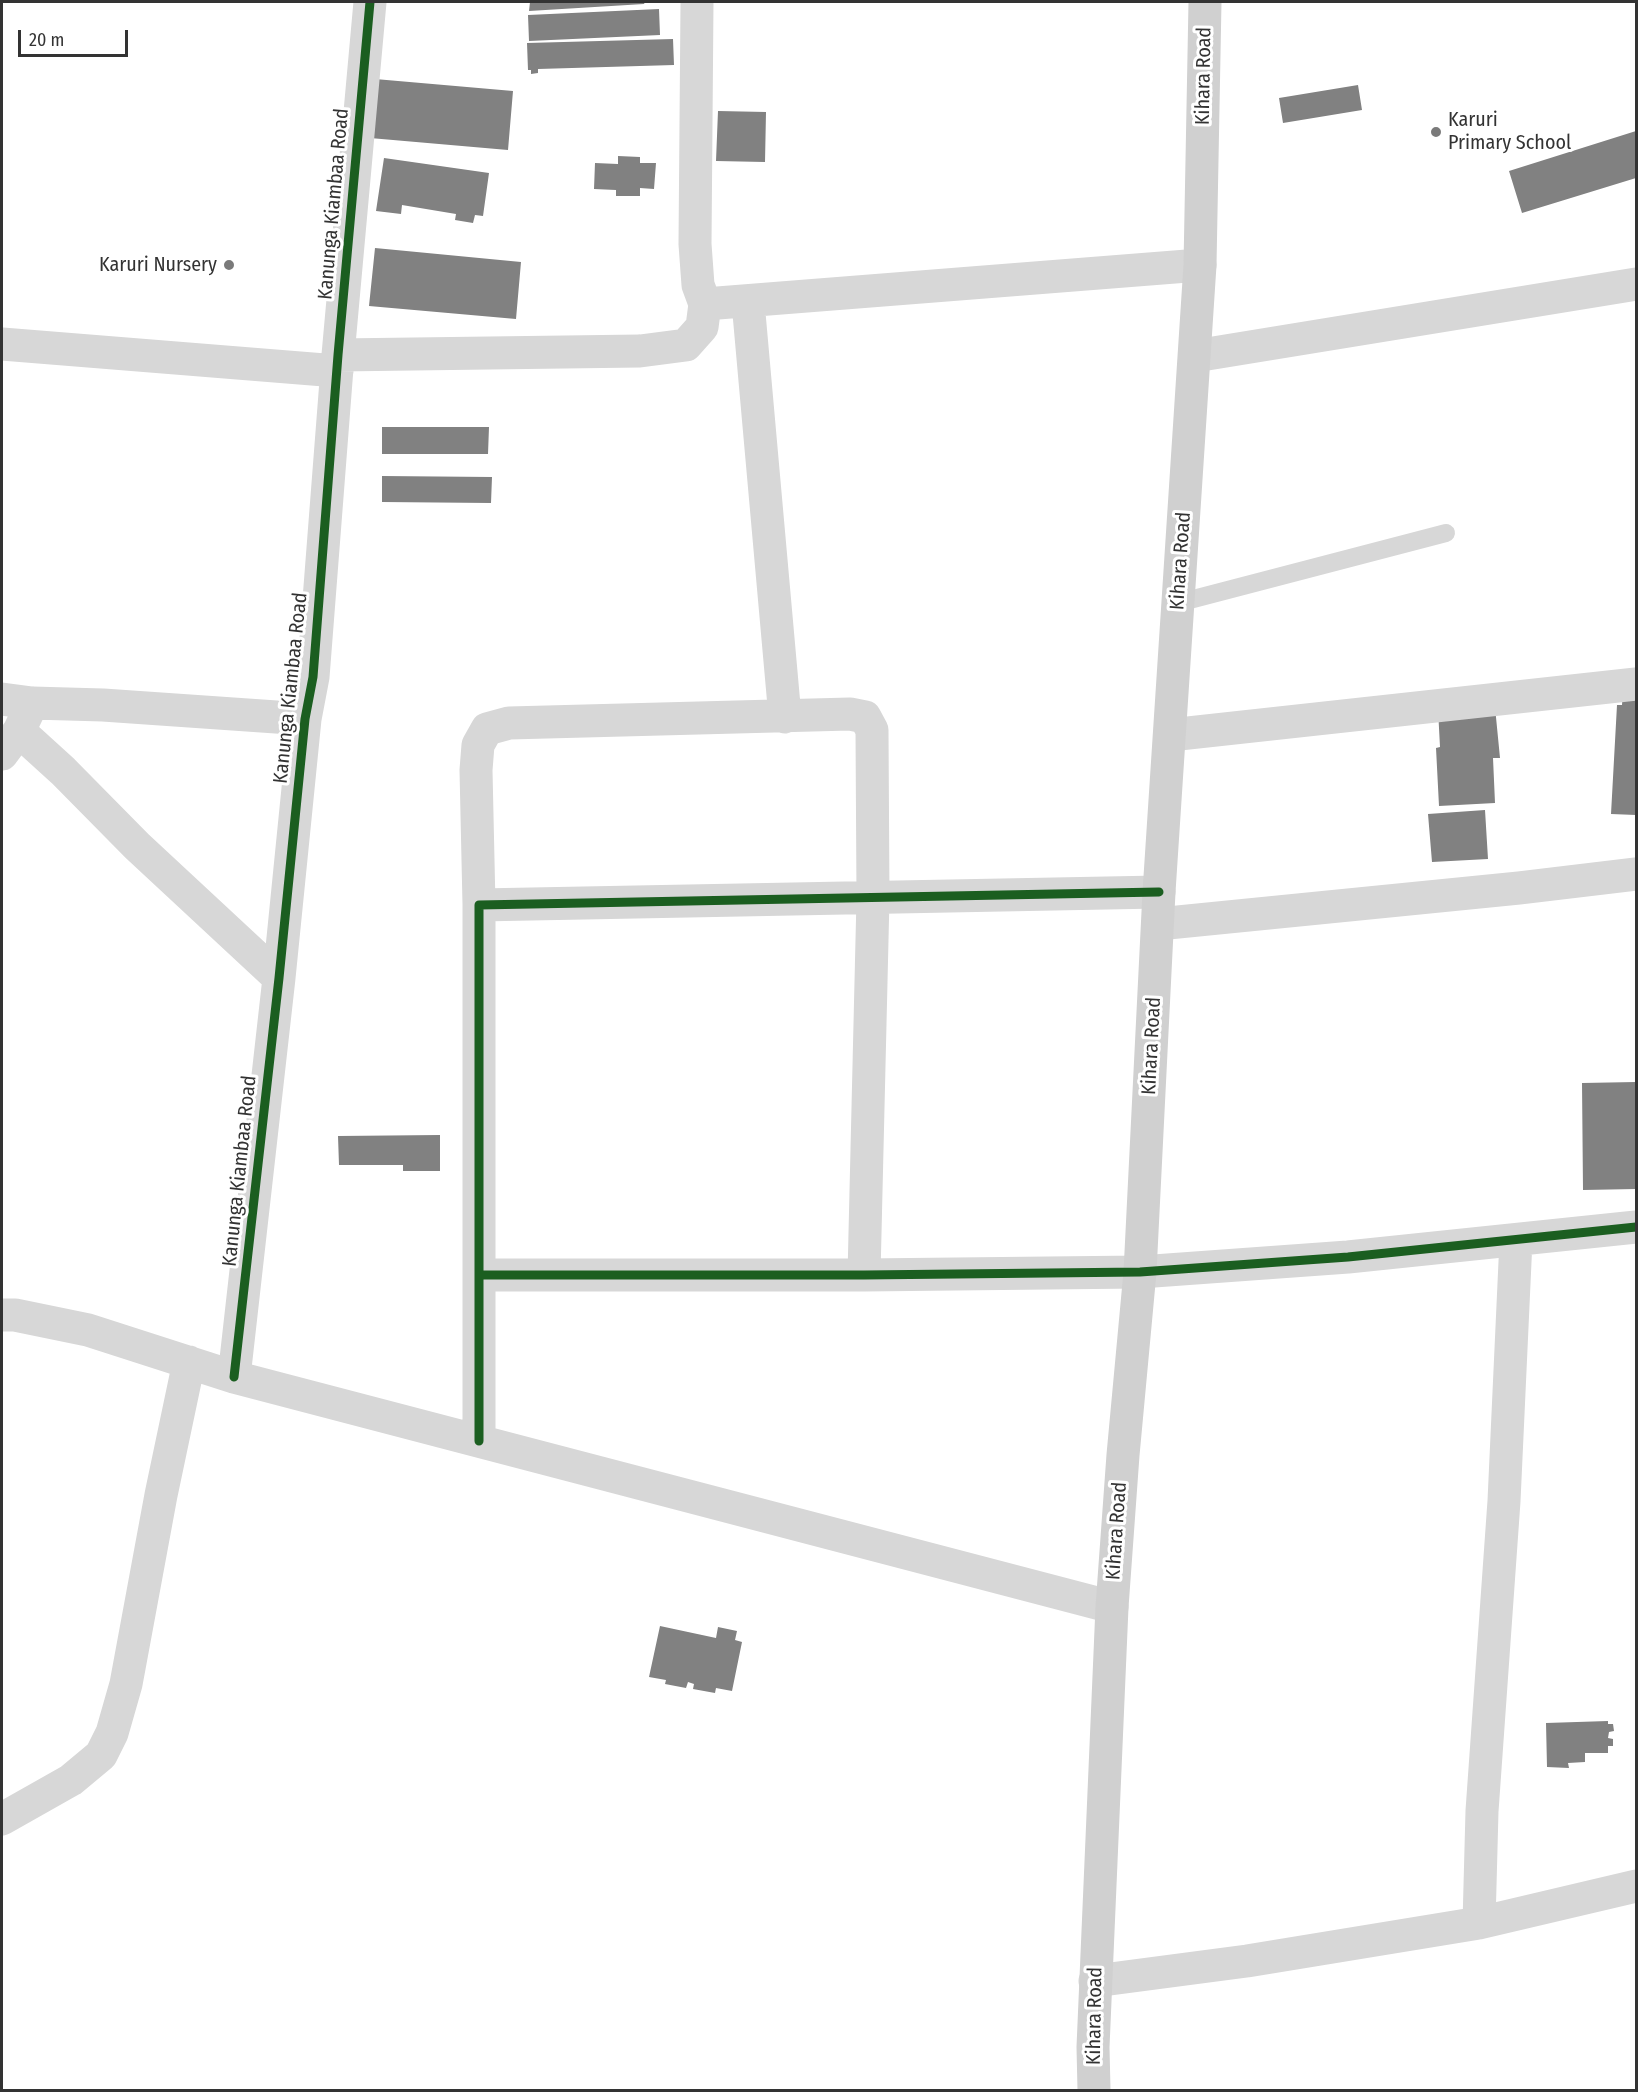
<!DOCTYPE html>
<html>
<head>
<meta charset="utf-8">
<style>
  body { margin:0 }
  #map { position:relative; width:1638px; height:2092px; overflow:hidden; background:#fff; font-family:"Fira Sans Condensed",sans-serif }
  canvas { display:block }
  .frame { position:absolute; inset:0; border:3px solid #333; pointer-events:none }
  .scale { position:absolute; left:18px; top:30px; width:110px; height:27px; box-sizing:border-box; border:3px solid #333; border-top:0; padding-left:8px; font-size:18px; line-height:21px; white-space:nowrap; color:#333; -webkit-text-stroke:4px #fff; paint-order:stroke }
</style>
</head>
<body>
<div id="map">
<canvas width="1638" height="2092"></canvas>
<div class="frame"></div>
<div class="scale">20 m</div>
</div>
<script>
const context = document.querySelector('canvas').getContext('2d');
context.lineJoin = 'round';
function fill(path, color) { context.fillStyle = color; context.fill(path, 'evenodd'); }
const toPath = rows => new Path2D(rows.map(r => 'M' + r).join(''));
function strokePath(path, color, width, dash) { context.strokeStyle = color; context.lineWidth = width; context.lineCap = dash ? 'butt' : 'round'; context.setLineDash(dash || []); context.stroke(path); }
function label(font, color, halo, rows, align = 'center') {
  context.font = font + ' "Fira Sans Condensed",sans-serif'; context.lineWidth = 6; context.setLineDash([]); context.textBaseline = 'middle'; context.strokeStyle = halo; context.fillStyle = color; for (const [text, x, y, turn = 0] of rows) {
    context.save(); context.translate(x, y); context.rotate((+turn || 0) * Math.PI / 180); context.textAlign = isNaN(turn) ? turn : align; if (halo) context.strokeText(text, 0, 0); context.fillText(text, 0, 0); context.restore();
  }
}
const building = toPath([
  [530,2,645,2,644,4,529,11],
  [659,9,660,35,529,41,528,15],
  [673,39,674,65,538,69,538,73,531,74,531,70,528,70,527,43],
  [375,79,513,91,508,150,370,138],
  [1358,85,1362,110,1283,123,1279,98],
  [718,111,766,112,765,162,716,161],
  [1636,131,1636,178,1522,213,1509,171],
  [618,156,640,157,640,163,656,163,654,189,640,188,640,196,616,196,616,190,594,189,595,163,618,164],
  [384,158,489,173,483,216,475,215,473,223,455,220,456,214,402,205,401,214,376,211],
  [375,248,521,262,516,319,369,306],
  [382,427,489,427,488,454,382,454],
  [382,476,492,477,491,503,382,502],
  [1623,689,1636,689,1636,815,1611,814,1617,705,1622,705],
  [1495,707,1500,758,1493,758,1495,803,1439,806,1436,748,1440,747,1438,709],
  [1485,810,1488,859,1432,862,1428,814],
  [1636,1082,1636,1189,1583,1190,1582,1083],
  [440,1135,440,1171,403,1171,403,1165,339,1165,338,1136],
  [660,1626,716,1638,718,1627,737,1631,735,1640,742,1642,732,1691,716,1688,715,1693,693,1689,694,1684,688,1682,686,1688,665,1684,666,1680,649,1677],
  [1608,1721,1608,1724,1613,1724,1614,1731,1609,1732,1608,1738,1613,1739,1613,1746,1608,1746,1608,1753,1585,1753,1585,1762,1568,1763,1569,1768,1547,1767,1546,1723]
]);
const lane = toPath([
  [1178,603,1446,533]
]);
const street = toPath([
  [697,2,695,244,698,285,705,304,1200,265],
  [748,302,785,717],
  [2,344,337,371],
  [338,355,640,351,686,345,702,327,705,304],
  [1195,356,1636,284],
  [2,699,32,703,103,705,305,719],
  [19,731,63,771,137,846,279,978],
  [1170,735,1636,684],
  [2,754,19,731,29,710],
  [479,905,476,770,478,745,487,729,509,723,850,714,865,717,872,730,873,898,864,1275],
  [1158,924,1519,888,1636,874],
  [480,1275,864,1275,1140,1272,1348,1257,1636,1227],
  [2,1315,15,1315,88,1330,234,1377,1112,1607],
  [234,1377,279,978,305,719,313,677,338,355,370,2],
  [479,1441,479,905,1159,892],
  [2,1819,71,1780,101,1755,112,1733,126,1684,161,1495,189,1362],
  [1479,1923,1482,1811,1504,1501,1516,1240],
  [1095,1981,1247,1961,1479,1923,1636,1886]
]);
const secondary = toPath([
  [1094,2090,1093,2047,1112,1607,1123,1455,1140,1272,1159,892,1200,265,1205,2]
]);
const cycleway = toPath([
  [480,1275,864,1275,1140,1272,1348,1257,1636,1227],
  [234,1377,279,978,305,719,313,677,338,355,370,2],
  [479,1441,479,905,1159,892]
]);
const markers = [
  [1436,132,6,"#7a7a7a"],
  [229,265,6,"#7a7a7a"]
];
const streetNames = [
  ["Kihara Road",1204,76,-89],
  ["Kanunga Kiambaa Road",334,204,-85],
  ["Kihara Road",1181,561,-86],
  ["Kanunga Kiambaa Road",291,688,-84],
  ["Kihara Road",1152,1046,-87],
  ["Kanunga Kiambaa Road",240,1171,-84],
  ["Kihara Road",1117,1531,-86],
  ["Kihara Road",1095,2016,-89]
];
const poiNames = [
  ["Karuri",1448,120],
  ["Primary School",1448,143],
  ["Karuri Nursery",217,265,"right"]
];
fill(building, '#818181');
strokePath(lane, '#d7d7d7', 18);
strokePath(street, '#d7d7d7', 33);
strokePath(secondary, '#d0d0d0', 33);
strokePath(cycleway, '#1b5e20', 9);
for (const [x, y, r, color] of markers) { const dot = new Path2D(); dot.arc(x, y, r, 0, 2 * Math.PI); context.fillStyle = color; context.fill(dot); strokePath(dot, '#fff', 2); }
label('20px', '#333', '#fff', streetNames);
label('20px', '#333', '#fff', poiNames, 'left');
</script>
</body>
</html>
